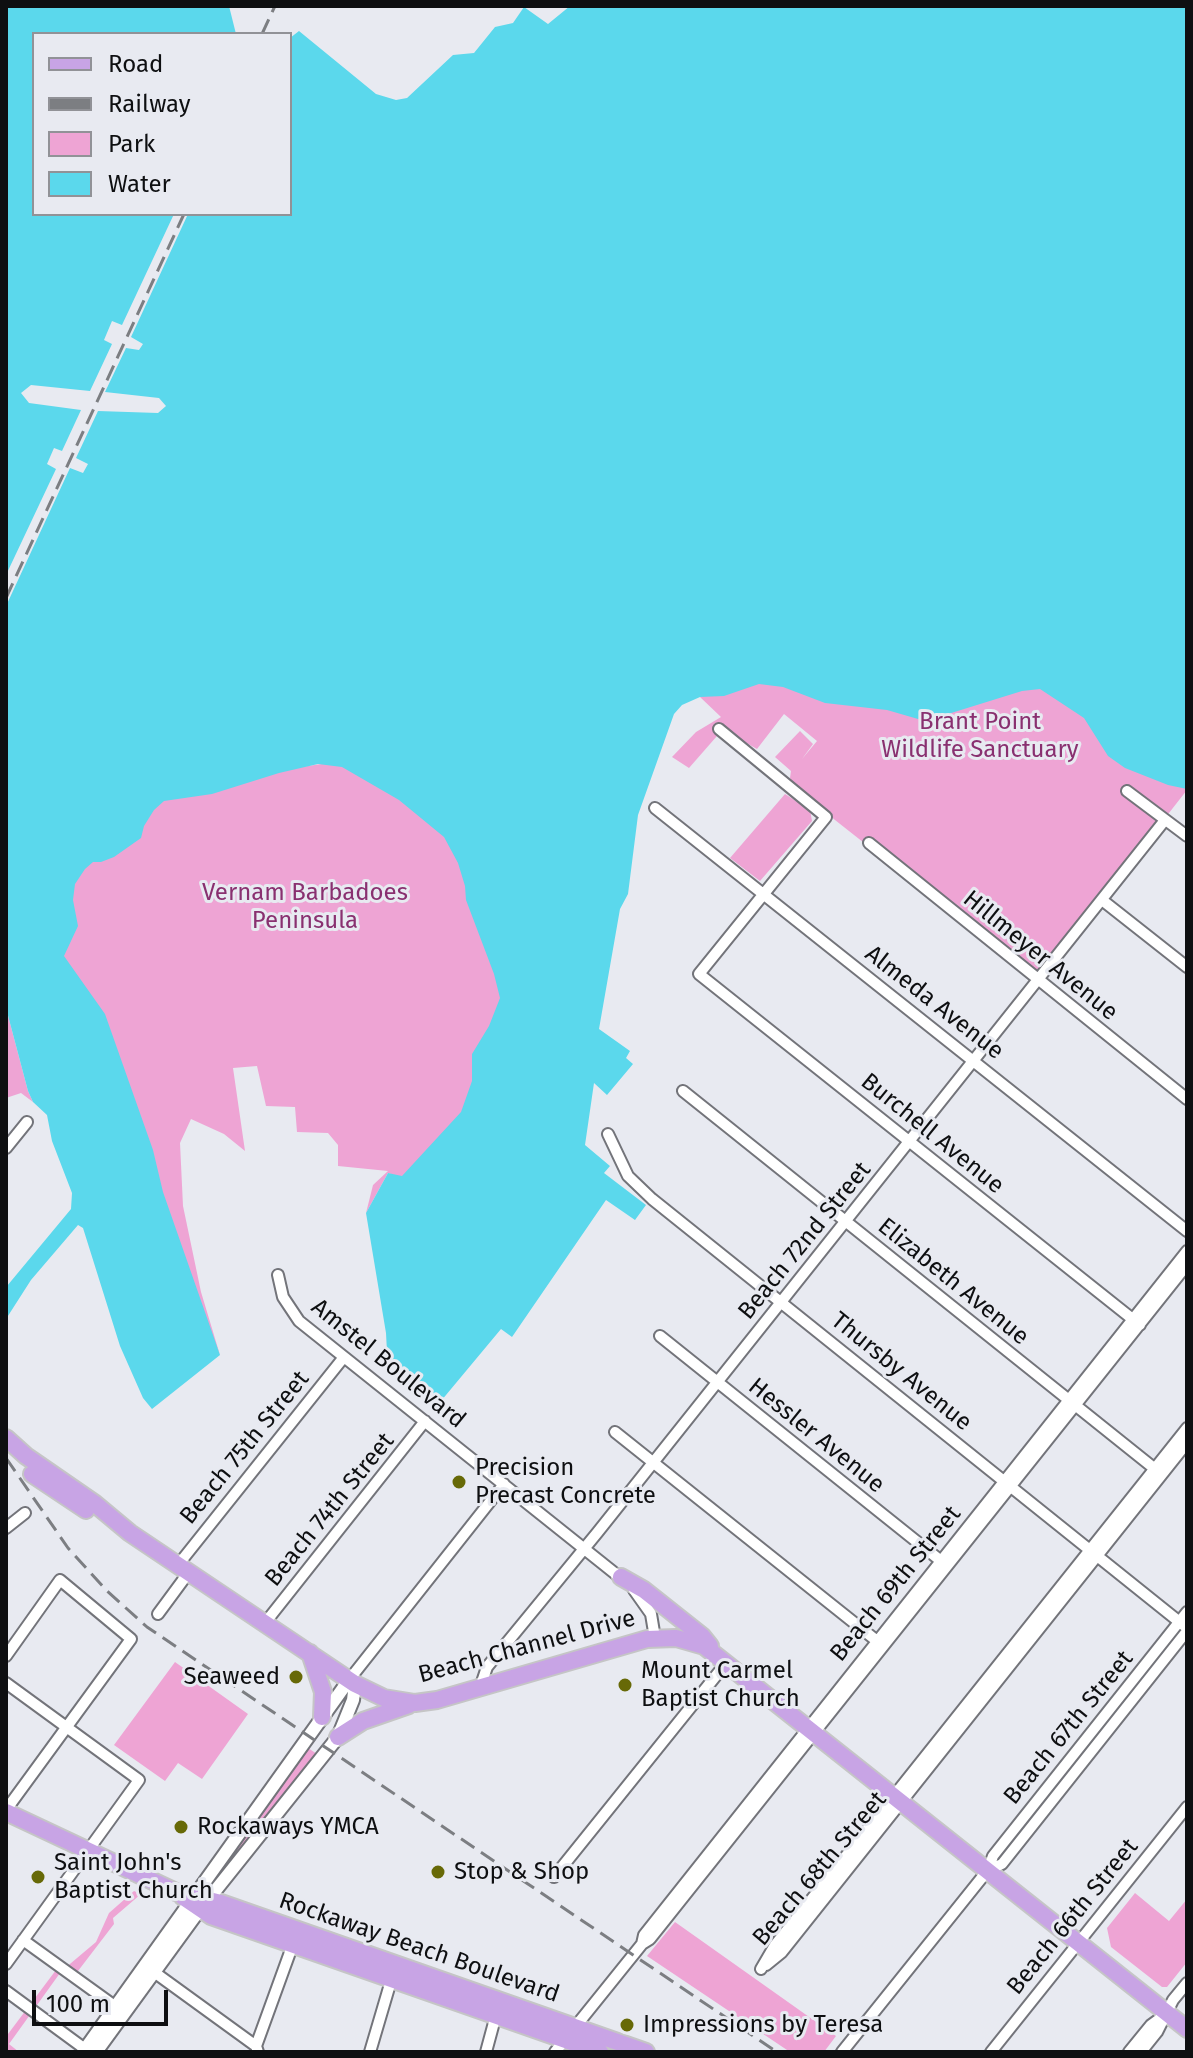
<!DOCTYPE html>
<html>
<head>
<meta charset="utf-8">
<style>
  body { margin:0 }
  #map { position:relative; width:1193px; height:2058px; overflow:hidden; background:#e8eaf1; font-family:"Fira Sans",sans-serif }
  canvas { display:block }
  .frame { position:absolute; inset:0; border:8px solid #0e0f11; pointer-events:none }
  .legend { position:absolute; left:32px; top:32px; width:260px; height:184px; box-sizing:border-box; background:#e8eaf1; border:2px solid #919297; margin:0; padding:10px 14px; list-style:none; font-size:24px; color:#0e0f11 }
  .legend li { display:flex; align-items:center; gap:16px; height:40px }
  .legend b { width:40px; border:2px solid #919297 }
  .scale { position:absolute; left:32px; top:1990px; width:136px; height:36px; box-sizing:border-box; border:4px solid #0e0f11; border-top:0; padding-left:10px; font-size:24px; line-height:28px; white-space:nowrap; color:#0e0f11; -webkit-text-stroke:6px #e8eaf1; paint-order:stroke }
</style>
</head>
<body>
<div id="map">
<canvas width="1193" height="2058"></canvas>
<div class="frame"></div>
<ul class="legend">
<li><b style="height:10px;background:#c8a4e5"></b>Road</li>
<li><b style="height:10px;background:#7c7e82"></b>Railway</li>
<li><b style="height:22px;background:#eea4d4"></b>Park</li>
<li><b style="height:22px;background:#5bd8ec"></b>Water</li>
</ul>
<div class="scale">100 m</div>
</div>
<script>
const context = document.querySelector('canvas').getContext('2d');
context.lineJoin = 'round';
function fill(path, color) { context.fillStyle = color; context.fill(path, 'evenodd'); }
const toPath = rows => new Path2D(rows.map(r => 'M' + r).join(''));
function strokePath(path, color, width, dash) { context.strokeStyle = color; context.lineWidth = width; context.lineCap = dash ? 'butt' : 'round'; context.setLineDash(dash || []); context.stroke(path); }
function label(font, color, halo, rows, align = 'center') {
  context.font = font + ' "Fira Sans",sans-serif'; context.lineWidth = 6; context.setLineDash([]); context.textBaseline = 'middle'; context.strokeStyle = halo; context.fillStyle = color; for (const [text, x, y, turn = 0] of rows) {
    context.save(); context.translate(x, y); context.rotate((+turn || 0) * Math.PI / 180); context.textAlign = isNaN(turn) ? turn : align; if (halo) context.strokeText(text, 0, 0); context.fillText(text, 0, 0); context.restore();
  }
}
const green = toPath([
  [744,580,1187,705,1187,790,1038,980,835,820,793,784,790,778,791,771,775,757,800,731,813,744,802,759,817,741,784,714,757,749,725,731,717,736,689,768,672,757,696,732,721,717,700,697],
  [343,761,405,795,450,837,507,970,479,1094,405,1179,388,1173,366,1213,373,1185,388,1171,338,1166,338,1145,328,1133,297,1132,295,1107,266,1106,257,1066,233,1068,245,1151,224,1134,191,1119,180,1143,183,1206,201,1292,220,1355,56,962,57,890,145,801,236,776],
  [785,794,810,810,812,821,760,881,730,858],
  [6,1008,28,1091,33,1102,21,1093,6,1098],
  [175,1662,248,1714,202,1779,178,1763,165,1781,114,1745],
  [308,1748,317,1754,217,1883,212,1879],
  [134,1891,141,1894,113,1918,114,1924,78,1971,60,1973,9,2044,19,2052,6,2052,8,2034,56,1970,64,1969,96,1942,109,1913],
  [1135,1893,1169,1921,1187,1899,1187,1962,1167,1987,1162,1987,1111,1947,1107,1928],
  [675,1922,836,2036,824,2052,790,2052,647,1956]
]);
const water = toPath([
  [6,6,229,6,236,34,34,34,34,214,290,214,290,38,299,31,376,94,396,100,407,98,453,55,474,53,495,27,513,23,524,7,548,24,570,6,1187,6,1187,789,1168,785,1125,768,1108,756,1084,718,1040,689,1022,691,948,714,918,719,887,710,825,703,783,687,759,684,724,696,700,697,682,705,674,714,638,815,628,894,620,909,599,1029,630,1051,626,1058,633,1064,607,1095,594,1083,585,1145,610,1166,604,1173,646,1205,635,1220,606,1200,512,1337,501,1329,441,1401,383,1358,387,1352,386,1333,366,1213,388,1173,402,1176,461,1112,472,1081,472,1054,489,1026,500,998,494,974,466,900,465,886,458,863,444,837,399,800,342,767,318,764,279,773,212,794,164,801,154,810,144,826,141,838,114,857,101,862,93,862,85,869,75,884,73,900,78,926,64,956,105,1014,153,1150,163,1192,220,1355,152,1409,143,1398,120,1346,83,1228,78,1225,31,1280,6,1319,7,1286,71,1209,72,1193,52,1141,47,1115,33,1102,28,1091,6,1008]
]);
const pier = toPath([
  [174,214,188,214,131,337,143,344,139,350,126,348,105,392,159,398,166,406,158,413,98,411,76,458,88,464,83,473,70,468,6,606,6,575,56,469,47,464,54,448,62,451,81,410,29,403,21,393,31,385,90,391,112,344,104,340,112,321,122,325]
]);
const minor = toPath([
  [719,729,826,817,699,974,1140,1325],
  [1127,791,1187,836],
  [655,808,1187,1231],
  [869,843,1187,1099],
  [1102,900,1187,967],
  [683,1091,1160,1473],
  [608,1134,628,1176,652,1199,1187,1628],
  [6,1148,27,1122],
  [278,1275,283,1297,299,1321,622,1579],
  [660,1336,946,1565],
  [615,1432,882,1645],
  [6,1528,25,1513],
  [178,1565,344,1357],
  [634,1590,651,1614,655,1638],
  [158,1614,189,1572],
  [265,1623,425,1421],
  [6,1656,60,1580,131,1639,6,1810],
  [349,1680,504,1484],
  [6,1683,139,1780,6,1964],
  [480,1688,487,1667,597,1533,1165,820],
  [988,1870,1002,1864,1187,1631],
  [554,1877,727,1662],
  [23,1940,116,2007],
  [642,1944,644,1935,1187,1251],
  [766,1965,782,1952,1187,1443],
  [761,1969,775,1945,1187,1428],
  [154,1972,256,2046,258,2052],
  [6,1991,85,2049],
  [256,2046,293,1944],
  [370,2052,393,1974],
  [486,2052,496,2015],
  [555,2052,642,1944,650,1939,1187,1265],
  [842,2052,988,1870,993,1856,1187,1612],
  [991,2052,1187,1807],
  [1129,2052,1151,2025,1162,2017],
  [1141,2052,1157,2032,1173,2000,1187,1983]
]);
const tertiary = toPath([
  [83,2052,349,1680],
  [96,2052,195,1916,338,1737,353,1700,355,1684]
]);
const primary = toPath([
  [6,1438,26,1456,94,1503,130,1533,355,1684,384,1698,415,1703,437,1700,647,1639,676,1638,704,1646,1187,2029],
  [32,1474,86,1510],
  [621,1577,644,1590,702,1636,710,1646],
  [310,1653,323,1692,322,1717],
  [338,1737,363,1721,409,1705],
  [6,1812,176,1892,221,1903,646,2052],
  [183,1897,211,1916,600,2052]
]);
const rail = toPath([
  [262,34,275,6],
  [6,598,184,214],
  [6,1458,68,1548,107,1591,147,1627,777,2052]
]);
const markers = [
  [459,1482,8,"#676907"],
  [296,1677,8,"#676907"],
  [625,1685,8,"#676907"],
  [181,1827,8,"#676907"],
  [438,1872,8,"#676907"],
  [38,1877,8,"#676907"],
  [627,2025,8,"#676907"]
];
const parkNames = [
  ["Brant Point",980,722],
  ["Wildlife Sanctuary",980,750],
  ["Vernam Barbadoes",305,893],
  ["Peninsula",305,921]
];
const streetNames = [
  ["Hillmeyer Avenue",1040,956,39],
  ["Almeda Avenue",934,1003,38],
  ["Burchell Avenue",932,1134,39],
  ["Beach 72nd Street",805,1241,-51],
  ["Elizabeth Avenue",953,1282,39],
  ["Amstel Boulevard",388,1364,39],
  ["Thursby Avenue",901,1372,39],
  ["Hessler Avenue",816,1436,39],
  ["Beach 75th Street",245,1448,-51],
  ["Beach 74th Street",330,1510,-51],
  ["Beach 69th Street",896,1584,-51],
  ["Beach Channel Drive",527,1647,-15],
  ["Beach 67th Street",1069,1728,-51],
  ["Beach 68th Street",820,1869,-50],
  ["Beach 66th Street",1073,1917,-51],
  ["Rockaway Beach Boulevard",419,1948,19]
];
const poiNames = [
  ["Precision",475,1468],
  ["Precast Concrete",475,1496],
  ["Mount Carmel",641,1671],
  ["Baptist Church",641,1699],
  ["Seaweed",280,1677,"right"],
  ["Rockaways YMCA",197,1827],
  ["Saint John's",54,1863],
  ["Baptist Church",54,1891],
  ["Stop & Shop",454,1872],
  ["Impressions by Teresa",643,2025]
];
fill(green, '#eea4d4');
fill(water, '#5bd8ec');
fill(pier, '#e8eaf1');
strokePath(minor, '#73747a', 14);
strokePath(tertiary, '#73747a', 16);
strokePath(primary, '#c5c5c6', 20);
strokePath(minor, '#fff', 10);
strokePath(tertiary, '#fff', 12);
strokePath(primary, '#c8a4e5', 16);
strokePath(rail, '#7c7e82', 3, [16, 8]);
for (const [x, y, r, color] of markers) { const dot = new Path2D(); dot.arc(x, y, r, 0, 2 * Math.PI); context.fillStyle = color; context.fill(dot); strokePath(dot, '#e8eaf1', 3); }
label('24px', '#893070', '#e8eaf1', parkNames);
label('24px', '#0e0f11', '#e8eaf1', streetNames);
label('24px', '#0e0f11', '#e8eaf1', poiNames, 'left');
</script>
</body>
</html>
